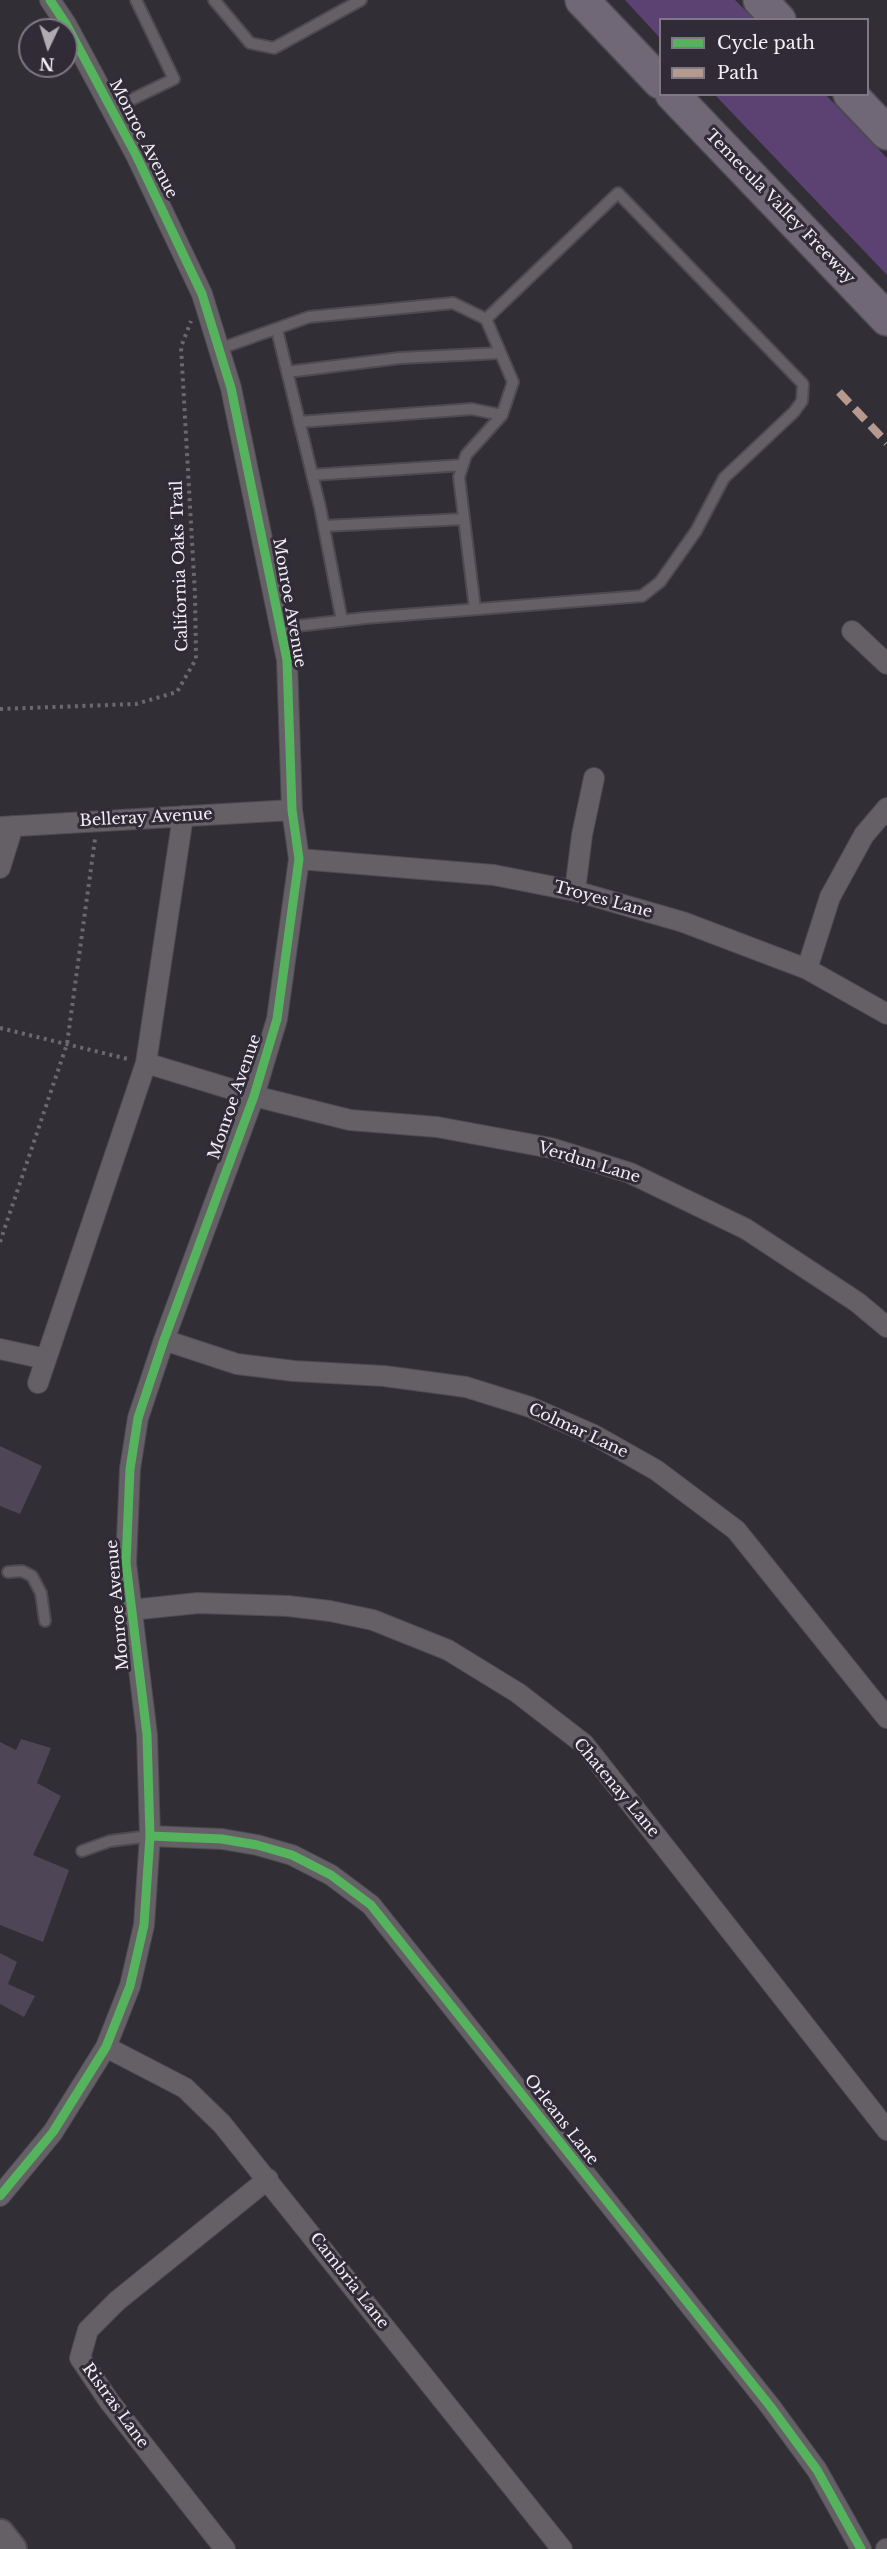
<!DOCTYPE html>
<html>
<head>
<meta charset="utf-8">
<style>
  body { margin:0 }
  #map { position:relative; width:887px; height:2549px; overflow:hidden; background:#312e35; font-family:"Libre Baskerville",serif }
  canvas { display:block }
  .legend { position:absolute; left:659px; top:18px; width:210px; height:78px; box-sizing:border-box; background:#312b38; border:2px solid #7e7984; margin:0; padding:8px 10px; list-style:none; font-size:18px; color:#f2eef6 }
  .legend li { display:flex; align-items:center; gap:12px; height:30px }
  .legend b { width:30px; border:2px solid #7e7984 }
  .north { position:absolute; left:18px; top:18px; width:60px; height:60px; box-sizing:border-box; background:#312b38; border:2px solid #7e7984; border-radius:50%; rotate:184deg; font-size:16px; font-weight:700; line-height:24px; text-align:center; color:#f2eef6 }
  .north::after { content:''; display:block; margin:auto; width:21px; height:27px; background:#aeabb2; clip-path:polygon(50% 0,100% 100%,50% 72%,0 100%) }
</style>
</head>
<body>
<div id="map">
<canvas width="887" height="2549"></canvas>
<ul class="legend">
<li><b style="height:8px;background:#56b35d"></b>Cycle path</li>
<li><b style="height:8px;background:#b69a8f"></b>Path</li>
</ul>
<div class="north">N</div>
</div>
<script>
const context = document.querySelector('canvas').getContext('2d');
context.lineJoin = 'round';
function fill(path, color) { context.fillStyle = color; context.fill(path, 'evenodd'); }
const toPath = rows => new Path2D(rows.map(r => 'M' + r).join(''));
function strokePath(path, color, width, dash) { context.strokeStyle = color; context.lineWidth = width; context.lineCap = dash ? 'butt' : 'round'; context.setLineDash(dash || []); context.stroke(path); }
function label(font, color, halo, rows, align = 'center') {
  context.font = font + ' "Libre Baskerville",serif'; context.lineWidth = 6; context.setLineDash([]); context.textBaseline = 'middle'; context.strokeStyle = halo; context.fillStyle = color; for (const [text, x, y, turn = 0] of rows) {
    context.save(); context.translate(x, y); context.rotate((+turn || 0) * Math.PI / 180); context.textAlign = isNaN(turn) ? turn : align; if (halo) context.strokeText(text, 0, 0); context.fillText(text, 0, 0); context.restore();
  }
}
const green = toPath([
  [625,0,735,0,754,19,660,20,660,38],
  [715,95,826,95,887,158,887,275]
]);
const building = toPath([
  [0,1446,42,1466,20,1514,0,1506],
  [21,1739,51,1748,37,1783,61,1796,33,1855,69,1870,43,1942,0,1925,0,1742,16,1750],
  [0,1953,17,1962,8,1984,35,1996,24,2017,0,2004]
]);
const path = toPath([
  [0,709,136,704,177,692,196,659,195,594,181,347,191,321],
  [0,1028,128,1059],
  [0,1242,67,1044,95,839]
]);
const lane = toPath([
  [214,0,250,43,274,48,361,0],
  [112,109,174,79,136,0],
  [277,330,320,507,342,621],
  [219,349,309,317,453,303,486,319,513,382,502,415,466,455,459,477,475,609],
  [287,372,400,358,500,353],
  [299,422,472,409,502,415],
  [312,475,463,465],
  [324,526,464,519],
  [280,628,365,618,642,596,660,582,696,531,724,478,794,412,802,401,803,384,618,193,486,319],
  [8,1572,22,1571,32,1576,41,1593,45,1621],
  [82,1851,110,1841,150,1836]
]);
const street = toPath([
  [852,631,887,664],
  [0,827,292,810],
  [299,859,494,875,575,891,683,922,807,969,887,1014],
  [0,868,13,826],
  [575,891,582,835,594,778],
  [807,969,830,897,864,835,887,808],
  [146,1063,254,1096,350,1120,437,1127,551,1148,630,1173,746,1229,857,1302,887,1327],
  [164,1340,237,1364,294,1371,384,1376,466,1387,530,1407,594,1435,656,1470,736,1530,887,1718],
  [0,1349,46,1359],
  [38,1383,146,1063,183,816],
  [131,1610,198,1603,288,1606,330,1611,373,1620,448,1650,518,1693,584,1744,887,2130],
  [150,1836,222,1839,257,1845,292,1855,331,1875,371,1905,770,2406,817,2470,861,2549],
  [106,2047,185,2088,222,2124,562,2549],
  [0,2196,53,2132,106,2047,130,1986,144,1925,150,1836,147,1735,126,1563,130,1469,138,1418,164,1340,254,1096,277,1019,299,859,292,810,287,660,231,388,202,294,136,155,66,24,50,0],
  [225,2549,109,2401,80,2358,88,2330,117,2301,268,2179],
  [886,2549,887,2549]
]);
const secondary = toPath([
  [0,2534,12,2549]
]);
const highway = toPath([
  [582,0,660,82],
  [760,0,779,20],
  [672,94,887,319],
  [850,94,887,133]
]);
const quiet = toPath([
  [839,392,887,443]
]);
const cycleway = toPath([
  [150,1836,222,1839,257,1845,292,1855,331,1875,371,1905,770,2406,817,2470,861,2549],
  [0,2196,53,2132,106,2047,130,1986,144,1925,150,1836,147,1735,126,1563,130,1469,138,1418,164,1340,254,1096,277,1019,299,859,292,810,287,660,231,388,202,294,136,155,66,24,50,0]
]);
const streetNames = [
  ["Monroe Avenue",143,139,63],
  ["Temecula Valley Freeway",780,207,46],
  ["California Oaks Trail",180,566,-92],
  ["Monroe Avenue",289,603,80],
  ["Belleray Avenue",146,818,-3],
  ["Troyes Lane",603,900,15],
  ["Monroe Avenue",235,1097,-71],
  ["Verdun Lane",589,1163,17],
  ["Colmar Lane",578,1431,25],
  ["Monroe Avenue",118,1605,-95],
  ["Chatenay Lane",616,1788,50],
  ["Orleans Lane",561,2120,52],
  ["Cambria Lane",349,2281,52],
  ["Ristras Lane",115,2406,54]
];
fill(green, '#5b4272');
fill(building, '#4e4556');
strokePath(lane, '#4d4b50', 14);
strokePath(street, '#4d4b50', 22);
strokePath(secondary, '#4d4b50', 32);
strokePath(highway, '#4d4b50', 36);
strokePath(path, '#6b696e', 4, [3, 4.5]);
strokePath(lane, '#646066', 10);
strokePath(street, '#646066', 20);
strokePath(secondary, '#646066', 28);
strokePath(highway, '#706777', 33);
strokePath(quiet, '#b69a8f', 8, [15, 8]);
strokePath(cycleway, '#56b35d', 9);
label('16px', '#f2eef6', '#312b38', streetNames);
</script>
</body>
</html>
